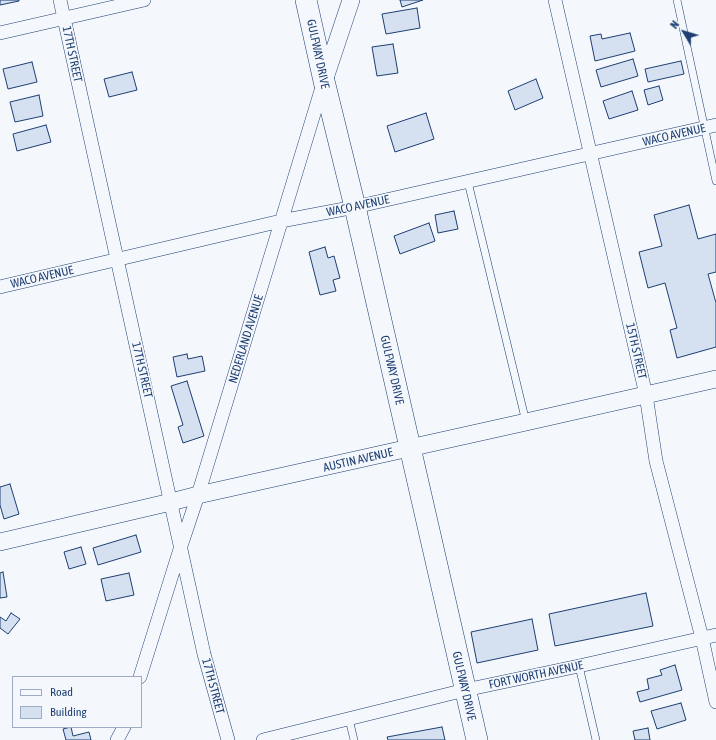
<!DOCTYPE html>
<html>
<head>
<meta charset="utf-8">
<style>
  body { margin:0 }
  #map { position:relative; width:716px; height:740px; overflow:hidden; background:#f4f7fb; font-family:"Asap Condensed",sans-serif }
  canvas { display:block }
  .legend { position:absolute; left:12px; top:676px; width:130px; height:52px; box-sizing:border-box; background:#f4f7fb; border:1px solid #9eadc5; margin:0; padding:5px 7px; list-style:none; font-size:12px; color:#1d3f73 }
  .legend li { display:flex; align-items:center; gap:8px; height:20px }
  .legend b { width:20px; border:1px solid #9eadc5 }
  .north { position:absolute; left:664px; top:12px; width:40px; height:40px; -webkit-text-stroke:3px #f4f7fb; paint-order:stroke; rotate:308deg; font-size:11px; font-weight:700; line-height:16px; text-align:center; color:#1d3f73 }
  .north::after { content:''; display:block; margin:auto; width:14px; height:18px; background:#1d3f73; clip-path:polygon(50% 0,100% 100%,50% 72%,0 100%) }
</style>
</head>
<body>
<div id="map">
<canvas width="716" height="740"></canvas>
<ul class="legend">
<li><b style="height:5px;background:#f4f7fb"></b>Road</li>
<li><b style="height:11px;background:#d5e0f0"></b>Building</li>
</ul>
<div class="north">N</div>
</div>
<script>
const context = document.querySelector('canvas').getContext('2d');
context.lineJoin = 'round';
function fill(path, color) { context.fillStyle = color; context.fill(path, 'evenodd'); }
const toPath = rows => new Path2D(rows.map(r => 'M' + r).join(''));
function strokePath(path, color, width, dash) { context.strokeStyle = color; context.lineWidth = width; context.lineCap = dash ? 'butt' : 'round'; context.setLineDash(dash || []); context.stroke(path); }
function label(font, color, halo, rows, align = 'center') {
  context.font = font + ' "Asap Condensed",sans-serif'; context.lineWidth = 3; context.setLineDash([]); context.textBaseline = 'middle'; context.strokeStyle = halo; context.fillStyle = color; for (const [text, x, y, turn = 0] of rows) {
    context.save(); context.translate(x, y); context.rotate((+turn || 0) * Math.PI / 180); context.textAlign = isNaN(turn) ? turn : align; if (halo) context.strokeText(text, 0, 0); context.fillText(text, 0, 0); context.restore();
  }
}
const building = toPath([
  [0,0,19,0,19,1,0,5,0,0],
  [400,0,423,0,402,7,400,0],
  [417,8,420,28,386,34,382,14,417,8],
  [630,33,635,51,595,61,590,36,601,34,602,39,630,33],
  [393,44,398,73,377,76,372,47,393,44],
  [633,59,638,76,601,87,596,70,633,59],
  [681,61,684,74,648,82,645,69,681,61],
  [32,62,37,82,8,89,3,69,32,62],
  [132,72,137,90,109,97,104,79,132,72],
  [536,79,543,98,515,110,508,91,536,79],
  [659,86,663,100,648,105,644,90,659,86],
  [632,91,638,110,609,119,603,101,632,91],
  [39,95,43,116,15,122,10,102,39,95],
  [426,113,434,139,395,152,387,126,426,113],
  [46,125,51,142,17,151,13,134,46,125],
  [689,205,698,239,716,234,716,272,708,274,716,303,716,347,677,358,670,330,677,328,665,283,648,288,639,252,662,246,654,215,689,205],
  [454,211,458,229,438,233,435,215,454,211],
  [429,223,435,241,400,254,394,236,429,223],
  [325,247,328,258,334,256,340,278,333,280,336,291,320,295,309,252,325,247],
  [187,354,188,359,202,356,205,371,177,377,173,357,187,354],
  [187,381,204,436,183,443,178,427,183,425,171,386,187,381],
  [10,484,19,514,4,519,0,505,0,487,10,484],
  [136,535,141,552,98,565,93,548,136,535],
  [81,547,86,564,69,569,64,552,81,547],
  [3,572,7,597,0,598,0,573,3,572],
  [129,573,134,595,106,601,101,579,129,573],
  [646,593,653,626,555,646,549,614,646,593],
  [11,613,20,619,8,634,0,628,0,617,6,621,11,613],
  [532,619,538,650,477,663,471,632,532,619],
  [675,665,682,690,640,702,637,692,649,689,647,679,662,675,660,670,675,665],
  [681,703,686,720,657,729,651,711,681,703],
  [71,727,73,736,89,732,91,740,66,740,63,729,71,727],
  [442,727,445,740,388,740,387,737,442,727],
  [648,728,650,740,635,740,633,731,648,728]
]);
const service = toPath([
  [677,0,716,181],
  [468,182,526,422],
  [579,666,596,740],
  [349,719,354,740]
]);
const minor = toPath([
  [60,0,204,654,228,740],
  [555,0,646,395,656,461,702,638,716,702],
  [0,33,144,0],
  [0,287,281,221,355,207,716,125],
  [140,677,181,546,198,495,323,84],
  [117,740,124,727],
  [263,740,465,690,579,666,716,635]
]);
const tertiary = toPath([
  [324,81,351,0],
  [0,542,171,502,198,495,526,422,716,379]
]);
const primary = toPath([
  [306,0,324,81,355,207,477,740]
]);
const streetNames = [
  ["17TH STREET",72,54,78],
  ["GULFWAY DRIVE",318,54,78],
  ["WACO AVENUE",674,135,-13],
  ["WACO AVENUE",358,206,-12],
  ["WACO AVENUE",42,277,-13],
  ["NEDERLAND AVENUE",246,339,-73],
  ["15TH STREET",636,351,77],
  ["17TH STREET",142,370,77],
  ["GULFWAY DRIVE",392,370,77],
  ["AUSTIN AVENUE",358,460,-13],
  ["FORT WORTH AVENUE",536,675,-12],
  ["17TH STREET",213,686,75],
  ["GULFWAY DRIVE",464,686,77]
];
fill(building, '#d5e0f0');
strokePath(building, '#1d3f73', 1);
strokePath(service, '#1d3f73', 8);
strokePath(minor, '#1d3f73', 14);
strokePath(tertiary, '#1d3f73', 18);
strokePath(primary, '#1d3f73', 22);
strokePath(service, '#f4f7fb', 7);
strokePath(minor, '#f4f7fb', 13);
strokePath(tertiary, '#f4f7fb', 17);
strokePath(primary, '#f4f7fb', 21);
label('12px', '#1d3f73', '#f4f7fb', streetNames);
</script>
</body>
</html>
